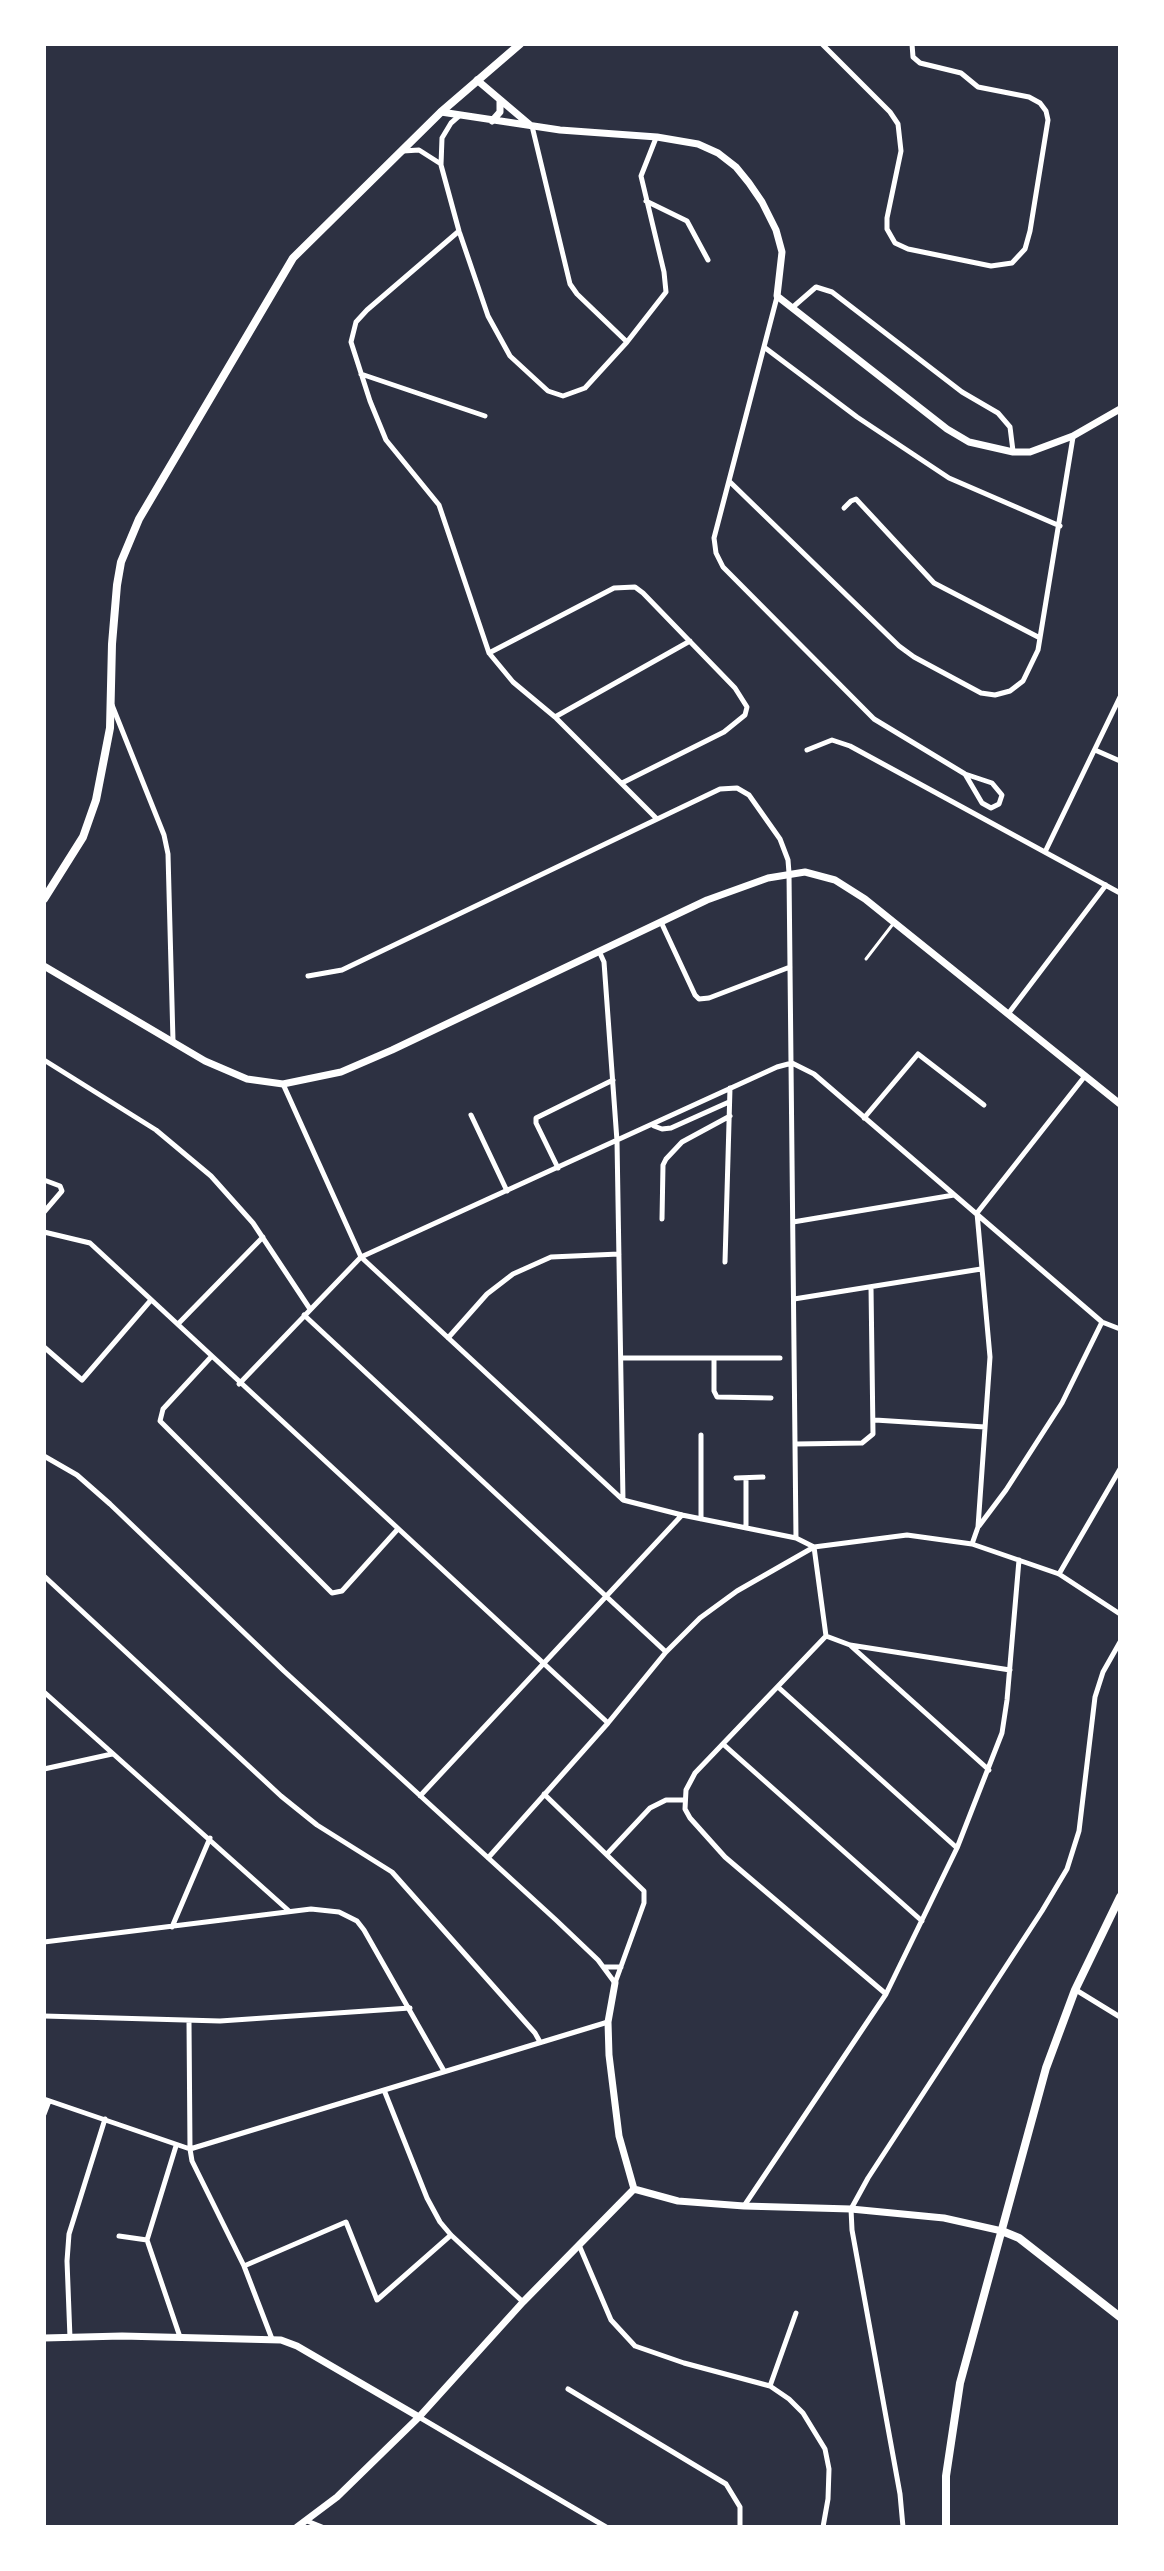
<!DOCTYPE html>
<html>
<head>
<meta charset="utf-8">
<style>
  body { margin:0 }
  #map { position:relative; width:1164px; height:2571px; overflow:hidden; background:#2d3142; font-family:Signika,sans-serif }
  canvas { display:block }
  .frame { position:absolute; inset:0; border:46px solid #fff; pointer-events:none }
</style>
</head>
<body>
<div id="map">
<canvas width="1164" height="2571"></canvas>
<div class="frame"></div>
</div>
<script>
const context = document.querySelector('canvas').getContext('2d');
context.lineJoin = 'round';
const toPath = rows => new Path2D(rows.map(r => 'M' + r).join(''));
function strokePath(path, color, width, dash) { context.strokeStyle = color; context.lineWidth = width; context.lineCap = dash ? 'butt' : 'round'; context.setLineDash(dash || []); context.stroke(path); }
const service = toPath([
  [866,959,893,924]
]);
const minor = toPath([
  [822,44,890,112,898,124,901,151,887,218,887,229,895,243,908,249,991,266,1012,263,1025,249,1030,231,1048,120,1046,111,1040,103,1029,97,978,87,961,73,920,63,913,57,912,44],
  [459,116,451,123,442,138,441,165,459,231,488,316,510,356,548,391,563,396,585,388,627,342,666,292,664,272,641,176,656,138],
  [532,126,570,284,577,294,627,342],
  [403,151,419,150,441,164],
  [646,201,687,221,708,260],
  [459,231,367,310,356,322,351,342,370,401,386,440,439,505,489,653,513,682,555,717,657,819],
  [777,297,714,538,716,553,723,567,874,719,965,774,992,783,1002,795,999,804,991,808,982,803,965,774],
  [793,307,816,287,832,292,962,392,998,413,1010,427,1013,451],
  [764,347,857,417,949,478,1060,526],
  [361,374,485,416],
  [729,481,899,646,914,657,981,693,995,695,1010,691,1023,681,1038,650,1073,437],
  [844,508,851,501,856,499,934,583,1040,638],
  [489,653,614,588,635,587,643,593,735,688,747,707,745,715,724,732,622,783],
  [112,705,164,835,168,854,173,1041],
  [555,717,690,641],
  [807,750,832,740,850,746,1120,893],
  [1095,750,1120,761],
  [1045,852,1120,697],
  [661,922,695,995,699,999,709,998,790,967],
  [599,951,604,962,617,1141,623,1500],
  [308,976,342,970,720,789,737,788,749,795,780,839,788,860,789,873,796,1538],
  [1008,1014,1106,885],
  [44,1060,156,1130,211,1176,253,1223,310,1309],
  [283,1084,361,1257,623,1500,682,1515,796,1538,814,1547],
  [471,1115,507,1191],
  [864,1118,918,1054,984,1105],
  [654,1126,662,1129,671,1128,729,1102],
  [558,1168,536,1123,536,1118,613,1080],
  [44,1180,60,1186,62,1191,44,1212],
  [662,1219,663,1165,666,1159,682,1142,730,1116],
  [793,1222,954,1195],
  [44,1232,90,1243,608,1723],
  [725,1262,730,1088],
  [794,1299,981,1269],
  [304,1315,666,1652],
  [178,1324,263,1237],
  [448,1338,487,1294,513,1274,551,1257,619,1254],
  [44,1347,82,1380,151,1300],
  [211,1357,163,1409,160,1421,332,1593,342,1591,397,1530],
  [621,1358,780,1358],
  [714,1358,714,1391,717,1397,771,1398],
  [239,1384,361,1257,777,1067,792,1063,814,1074,1102,1322,1120,1329],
  [875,1420,985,1427],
  [796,1444,862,1443,873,1434,871,1287],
  [44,1456,77,1475,110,1504,284,1671,556,1920,598,1960,615,1983],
  [736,1478,763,1477],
  [746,1478,746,1528],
  [701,1519,701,1435],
  [979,1526,1006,1490,1062,1403,1102,1322],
  [972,1544,978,1527,990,1357,977,1213,1085,1076],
  [814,1547,826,1636,695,1773,686,1790,685,1809,690,1818,725,1857,886,1994],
  [1059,1574,1120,1469],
  [44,1576,281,1796,317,1825,392,1872,535,2033,540,2042],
  [826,1636,850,1645,1010,1670],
  [851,1646,989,1770],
  [778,1687,957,1848],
  [44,1692,289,1911],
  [723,1744,922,1921],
  [44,1769,112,1754],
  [544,1794,644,1891,644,1903,615,1983],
  [420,1796,682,1515],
  [607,1854,650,1808,666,1800,684,1800],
  [488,1858,608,1723,666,1652,700,1618,737,1591,814,1547,907,1535,972,1544,1059,1574,1120,1614],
  [172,1927,210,1838],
  [44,1942,311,1909,339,1912,357,1921,364,1930,444,2071],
  [604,1967,621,1967],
  [1076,1990,1120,2017],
  [44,2016,220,2021,410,2008],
  [189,2022,190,2149,192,2161,244,2266,272,2339],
  [384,2090,427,2198,440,2222,451,2235,523,2302],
  [44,2099,190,2149,608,2022],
  [44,2114,49,2101],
  [176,2146,147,2240,180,2337],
  [744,2206,886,1994,957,1848,1002,1733,1007,1700,1019,1560],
  [119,2236,147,2240],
  [579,2245,611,2320,635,2346,684,2363,770,2386,789,2399,803,2413,825,2449,829,2469,828,2499,823,2527],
  [244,2266,346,2222,377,2300,451,2235],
  [70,2338,67,2261,69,2234,105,2119],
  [770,2386,796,2313],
  [568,2389,726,2484,740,2507,740,2527],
  [419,2417,606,2527],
  [307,2521,322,2527],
  [903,2527,900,2494,852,2230,851,2209,868,2178,1042,1911,1067,1869,1079,1831,1095,1697,1103,1672,1120,1642]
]);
const tertiary = toPath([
  [477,80,530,125],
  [441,112,560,130,657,137,698,144,718,153,736,167,749,183,762,202,776,230,782,252,777,296,947,429,969,442,1013,452,1030,452,1073,436,1120,409],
  [492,121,500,112,500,100],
  [44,966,205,1061,247,1079,283,1084,341,1072,392,1050,707,900,768,878,805,872,835,880,865,899,1120,1104],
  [615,1983,608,2022,609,2055,619,2136,634,2189],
  [634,2189,678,2201,744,2206,851,2209,944,2218,1002,2231],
  [44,2338,122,2336,281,2340,297,2346,419,2417],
  [297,2527,337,2497,419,2417,523,2302,634,2189]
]);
const secondary = toPath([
  [44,899,83,837,96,800,110,728,112,644,117,585,121,562,139,519,293,258,441,112,520,44],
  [1002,2231,1019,2238,1120,2317],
  [946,2527,946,2476,960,2383,1046,2068,1075,1990,1120,1897]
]);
strokePath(service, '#fff', 3);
strokePath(minor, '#fff', 5);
strokePath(tertiary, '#fff', 7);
strokePath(secondary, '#fff', 8);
</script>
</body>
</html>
